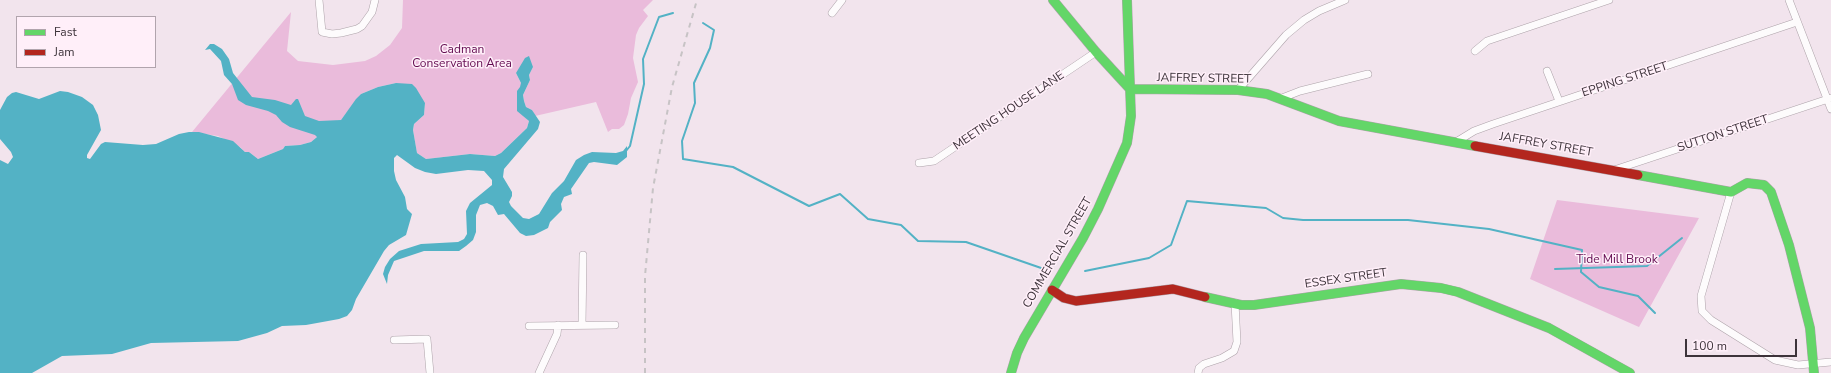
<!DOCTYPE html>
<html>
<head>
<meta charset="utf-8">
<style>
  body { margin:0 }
  #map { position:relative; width:1831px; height:373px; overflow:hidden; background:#f2e4ed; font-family:"Nunito Sans",sans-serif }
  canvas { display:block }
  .legend { position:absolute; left:16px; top:16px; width:140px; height:52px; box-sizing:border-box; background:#ffeff9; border:1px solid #b1a4ad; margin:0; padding:5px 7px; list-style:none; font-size:12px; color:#3d333a }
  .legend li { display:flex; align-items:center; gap:8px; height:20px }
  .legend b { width:20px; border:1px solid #b1a4ad }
  .scale { position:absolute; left:1685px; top:339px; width:112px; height:18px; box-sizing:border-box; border:2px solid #3d333a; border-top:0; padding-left:5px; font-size:12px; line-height:14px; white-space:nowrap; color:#3d333a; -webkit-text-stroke:3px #ffeff9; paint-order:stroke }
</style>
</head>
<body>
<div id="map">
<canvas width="1831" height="373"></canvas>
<ul class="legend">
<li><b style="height:5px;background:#63d668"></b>Fast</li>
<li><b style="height:5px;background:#b3261e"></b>Jam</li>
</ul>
<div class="scale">100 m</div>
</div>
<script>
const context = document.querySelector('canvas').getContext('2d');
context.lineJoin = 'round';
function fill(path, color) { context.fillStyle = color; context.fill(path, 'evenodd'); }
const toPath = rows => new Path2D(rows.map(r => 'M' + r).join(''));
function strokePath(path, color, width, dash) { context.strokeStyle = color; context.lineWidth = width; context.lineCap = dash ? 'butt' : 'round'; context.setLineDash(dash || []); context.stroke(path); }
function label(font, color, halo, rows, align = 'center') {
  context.font = font + ' "Nunito Sans",sans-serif'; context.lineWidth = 3; context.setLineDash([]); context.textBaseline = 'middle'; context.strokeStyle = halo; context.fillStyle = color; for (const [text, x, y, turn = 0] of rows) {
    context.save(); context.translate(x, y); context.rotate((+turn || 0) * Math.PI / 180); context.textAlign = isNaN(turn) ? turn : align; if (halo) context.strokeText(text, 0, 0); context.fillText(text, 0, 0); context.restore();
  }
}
const green = toPath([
  [403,0,653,0,643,10,648,16,639,28,636,35,633,58,638,82,631,98,628,114,624,125,619,129,612,129,608,132,596,102,535,116,532,110,526,107,524,101,523,95,530,80,529,75,533,67,516,73,521,83,525,117,529,121,527,128,501,153,495,156,470,154,426,159,417,153,413,130,414,124,424,115,425,103,396,83,378,87,361,94,341,120,336,121,311,142,300,145,285,146,283,149,258,159,249,152,245,152,240,147,218,136,192,132,291,12,287,51,298,61,333,65,365,61,376,56,390,45,402,28],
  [1557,200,1699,218,1639,327,1530,279]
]);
const water = toPath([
  [210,44,214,44,222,49,229,59,233,73,252,97,275,100,291,105,296,99,298,99,305,116,319,121,341,120,356,99,361,94,378,87,396,83,412,84,416,88,425,103,424,115,414,124,413,130,417,153,426,159,470,154,495,156,501,153,527,128,529,121,517,111,517,91,520,87,521,83,516,73,525,58,529,56,533,67,529,75,530,80,523,95,524,101,526,107,532,110,540,122,538,129,504,169,503,177,512,192,512,196,509,202,511,206,523,218,529,219,539,214,552,193,564,181,576,160,584,155,592,152,616,153,623,151,627,146,627,157,617,165,594,162,589,163,571,189,572,194,564,197,561,204,562,210,550,222,548,228,534,235,526,236,520,233,504,214,498,215,493,206,487,203,480,205,476,215,476,232,473,240,466,246,459,251,424,251,394,261,388,275,387,284,383,274,385,267,390,259,399,251,421,244,458,242,464,239,467,234,466,211,470,203,492,185,492,180,484,171,468,170,436,174,425,172,415,168,397,155,394,158,394,171,396,180,405,197,407,209,412,214,406,235,389,245,384,251,356,299,352,310,347,316,339,319,306,325,282,326,267,333,238,341,151,343,112,354,62,356,32,373,0,373,0,160,8,164,13,157,11,152,0,139,0,110,7,97,12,93,16,92,39,99,60,91,68,92,82,97,93,105,98,115,101,130,87,155,87,158,90,159,101,144,105,142,143,145,156,144,179,134,189,132,199,132,233,141,245,152,249,152,258,159,283,149,285,146,300,145,311,142,317,137,315,135,290,127,282,122,276,115,268,111,246,105,238,100,232,84,224,75,221,61,210,49,205,50]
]);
const stream = toPath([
  [703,23,714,30,710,48,694,83,695,103,682,141,683,159,733,167,809,206,840,194,868,219,901,225,918,241,966,242,1044,269],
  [626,151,630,146,644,84,643,59,659,17,673,13],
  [1555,269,1647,266,1682,238],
  [1085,271,1149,258,1171,245,1187,201,1266,208,1283,218,1303,220,1408,220,1489,229,1582,250,1581,272,1599,287,1638,296,1655,313]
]);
const street = toPath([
  [319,0,322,32,332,34,341,33,357,29,362,26,372,12,375,0],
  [1789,0,1831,109],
  [832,13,842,0],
  [1475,51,1487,41,1609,0],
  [1547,71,1559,101],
  [1238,90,1286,35,1304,20,1319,11,1345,0],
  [1282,98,1300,91,1368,74],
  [1456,142,1474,131,1493,124,1797,22],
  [919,163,934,161,1096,52],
  [1614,170,1831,98],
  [1731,192,1701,296,1702,311,1711,320,1775,360,1798,365,1831,362],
  [582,325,583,255],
  [529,326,615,325],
  [394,340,427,339,430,373],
  [539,373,557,334,558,325],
  [1198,373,1199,368,1204,364,1222,358,1234,351,1237,342,1235,303]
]);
const fast = toPath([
  [1053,0,1096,52,1130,89],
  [1130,89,1238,90,1267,94,1339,121,1475,146],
  [1638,175,1731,192,1747,183,1764,185,1771,192,1789,245,1810,328,1814,373],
  [1205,297,1241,305,1254,305,1401,284,1441,288,1458,292,1549,328,1630,373],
  [1011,373,1017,353,1024,338,1083,238,1098,209,1127,143,1131,116,1127,0]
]);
const jam = toPath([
  [1475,146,1638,175],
  [1052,290,1064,298,1076,301,1173,289,1205,297]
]);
const rail = toPath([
  [645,373,645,276,653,188,672,87,697,0]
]);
const parkNames = [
  ["Cadman",462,50],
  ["Conservation Area",462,64],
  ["Tide Mill Brook",1617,260]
];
const streetNames = [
  ["JAFFREY STREET",1204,79,1],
  ["EPPING STREET",1625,80,-18],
  ["MEETING HOUSE LANE",1009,111,-34],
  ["SUTTON STREET",1723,134,-18],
  ["JAFFREY STREET",1546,145,10],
  ["COMMERCIAL STREET",1058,253,-60],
  ["ESSEX STREET",1346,279,-8]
];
fill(green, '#eabbdb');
fill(water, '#53b2c5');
strokePath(stream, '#53b2c5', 2);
strokePath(street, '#ada2a9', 8);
strokePath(fast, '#ada2a9', 10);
strokePath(jam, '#ada2a9', 10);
strokePath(street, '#fdfbfc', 7);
strokePath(fast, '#63d668', 9);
strokePath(jam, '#b3261e', 9);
strokePath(rail, '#c7c3c5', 2, [5, 5]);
label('12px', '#630b50', '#ffeff9', parkNames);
label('12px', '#3d333a', '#ffeff9', streetNames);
</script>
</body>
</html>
